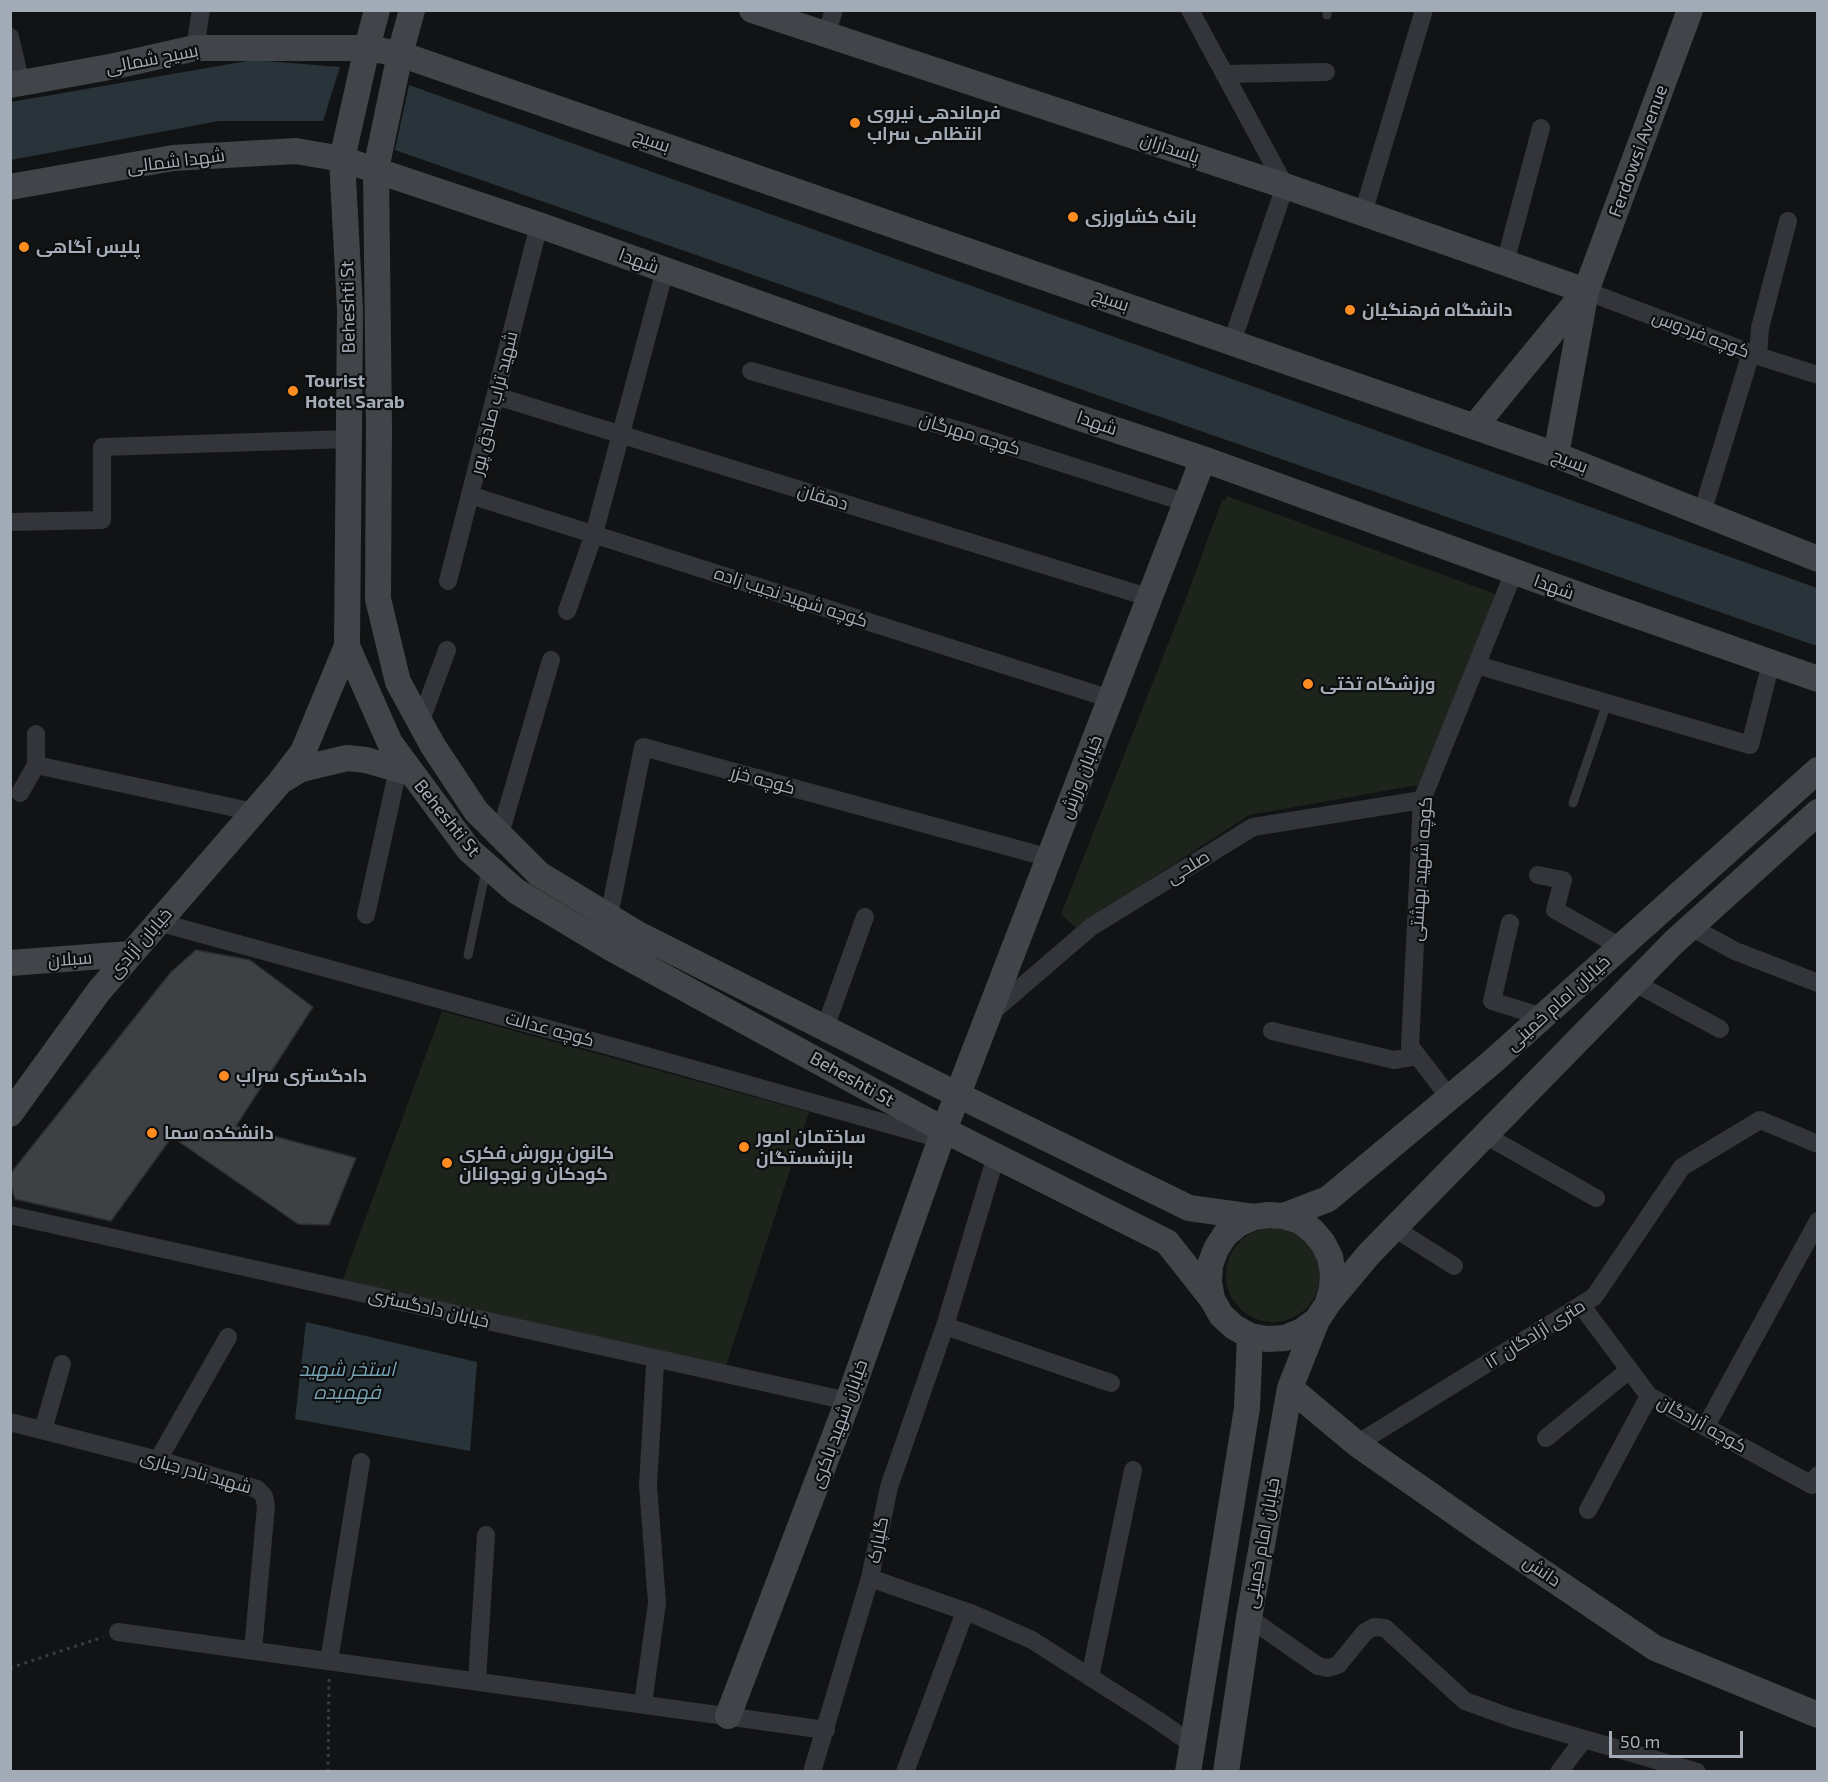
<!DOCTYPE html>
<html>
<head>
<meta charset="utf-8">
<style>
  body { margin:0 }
  #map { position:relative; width:1828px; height:1782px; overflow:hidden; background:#121314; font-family:"Exo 2",sans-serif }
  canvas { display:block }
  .frame { position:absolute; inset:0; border:12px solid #a3acb6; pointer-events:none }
  .scale { position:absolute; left:1609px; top:1731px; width:134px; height:27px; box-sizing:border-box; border:3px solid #a3acb6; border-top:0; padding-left:8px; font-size:18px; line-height:21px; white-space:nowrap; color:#a3acb6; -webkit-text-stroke:4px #0d0e0f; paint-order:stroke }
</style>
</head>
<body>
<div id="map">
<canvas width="1828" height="1782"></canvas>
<div class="frame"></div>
<div class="scale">50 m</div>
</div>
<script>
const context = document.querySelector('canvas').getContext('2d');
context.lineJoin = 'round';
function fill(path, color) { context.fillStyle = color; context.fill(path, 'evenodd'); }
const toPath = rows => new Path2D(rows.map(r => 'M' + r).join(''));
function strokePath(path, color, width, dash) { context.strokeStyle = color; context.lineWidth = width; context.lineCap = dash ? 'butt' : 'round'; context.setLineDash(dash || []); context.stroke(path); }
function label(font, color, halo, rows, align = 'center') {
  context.font = font + ' "Exo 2",Cairo,sans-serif'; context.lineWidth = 4.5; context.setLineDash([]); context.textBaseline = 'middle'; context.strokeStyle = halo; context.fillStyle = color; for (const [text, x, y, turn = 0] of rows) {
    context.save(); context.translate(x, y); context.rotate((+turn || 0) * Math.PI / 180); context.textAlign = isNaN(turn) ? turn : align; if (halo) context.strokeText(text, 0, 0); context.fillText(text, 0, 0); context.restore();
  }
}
const green = toPath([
  [1227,496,1490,592,1496,595,1432,772,1418,785,1249,815,1076,928,1061,914,1185,601,1222,500,1225,501],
  [442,1011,809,1112,721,1381,340,1287],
  '1226 1275a47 47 0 1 1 94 0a47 47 0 1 1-94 0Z'
]);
const water = toPath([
  [253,60,340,67,323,121,219,121,11,160,11,102],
  [409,85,1817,588,1817,646,395,150],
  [306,1322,477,1362,470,1451,295,1419]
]);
const building = toPath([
  [196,950,250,960,313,1007,236,1126,356,1158,329,1225,298,1224,172,1137,111,1221,15,1199,10,1183,10,1174,171,972,196,950]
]);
const path = toPath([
  [10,1668,103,1637],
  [328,1772,329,1677]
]);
const lane = toPath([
  [1327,15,1327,10],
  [1573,803,1607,703],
  [468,955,486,870]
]);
const street = toPath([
  [1190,10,1285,186,1232,342],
  [826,35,834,10],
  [10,37,21,83],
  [195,48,201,10],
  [1224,74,1326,72],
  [1363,213,1424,10],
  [1505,263,1541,128],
  [1586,291,1758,356,1818,375],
  [1758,356,1760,328,1788,221],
  [751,371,968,433,1187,503],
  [496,396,1151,598],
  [470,495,1111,699],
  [1702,513,1751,353],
  [10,522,102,520,102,447,348,439],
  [448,581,539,225],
  [567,611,594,534,665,270],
  [1477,665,1750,745,1771,663],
  [420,723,447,650],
  [36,765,254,812],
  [20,793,36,765,36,734],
  [500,834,551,660],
  [1538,875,1563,880,1555,910,1621,947],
  [366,915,398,769],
  [609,916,643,747,1050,858],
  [158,922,632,1052,941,1139],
  [1510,923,1492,1001,1543,1017],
  [1691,927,1735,951,1818,983],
  [1635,983,1720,1029],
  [991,1013,1091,927,1253,827,1422,800],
  [825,1028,865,917],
  [1272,1031,1394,1060,1418,1056],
  [1449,1097,1410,1046,1422,800,1514,572],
  [1485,1135,1596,1198],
  [10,1215,848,1401],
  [1394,1228,1454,1266],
  [1581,1305,1649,1396,1812,1485,1818,1475],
  [945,1326,1111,1383],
  [10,1422,158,1460,257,1489,264,1496,266,1506,253,1650],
  [1706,1426,1818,1221],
  [43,1430,62,1364],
  [1546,1438,1629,1370],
  [1357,1444,1594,1297,1682,1167,1760,1120,1818,1144],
  [158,1460,228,1337],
  [1588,1510,1649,1396],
  [870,1578,973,1614,1032,1640,1156,1719,1192,1744],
  [1249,1618,1318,1666,1328,1668,1338,1665,1365,1632,1374,1627,1385,1628,1465,1701,1512,1718,1697,1772],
  [118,1632,826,1730],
  [329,1661,361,1462],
  [1090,1677,1133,1470],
  [477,1681,486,1535],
  [643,1704,657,1603,648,1486,655,1365],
  [812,1772,870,1578,889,1487,945,1326,996,1156],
  [905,1772,965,1612],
  [1559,1772,1584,1739]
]);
const secondary = toPath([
  [377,10,367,48,342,159,350,310,347,646,390,743,469,850,516,891,611,948,944,1130,1167,1242,1212,1299],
  [412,10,400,54,376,169,379,428,378,599,398,682,433,746,476,811,539,874,638,934,958,1095,1189,1208,1254,1217],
  [752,10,1285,186,1586,291],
  [10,85,115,66,195,48,367,48,400,54,1556,455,1818,559],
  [10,187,173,158,296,151,342,159,539,225,1077,417,1203,459,1604,604,1818,679],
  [1475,426,1584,293],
  [1556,455,1586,291,1690,10],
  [283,780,301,769,347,758,366,760,411,773],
  [10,963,130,954],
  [10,1114,99,991,280,782,303,752,347,646],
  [1284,1216,1328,1199,1491,1063,1818,770],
  [1329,1302,1369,1254,1673,943,1818,812],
  [1290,1388,1357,1444,1486,1534,1655,1648,1818,1715],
  [728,1716,848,1401,944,1130,1203,459],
  [1188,1772,1247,1408,1250,1336],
  [1226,1772,1249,1618,1290,1388,1317,1320,1327,1305,1332,1289,1333,1273,1330,1257,1323,1243,1313,1231,1300,1221,1284,1216,1269,1215,1254,1217,1238,1224,1225,1235,1216,1249,1210,1265,1209,1282,1212,1299,1221,1315,1234,1327,1250,1336,1267,1339,1285,1338,1302,1331,1317,1320]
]);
const markers = [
  [855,123,6,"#ff8c20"],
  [1073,217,6,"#ff8c20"],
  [24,247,6,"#ff8c20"],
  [1350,310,6,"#ff8c20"],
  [293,391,6,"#ff8c20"],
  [1308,684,6,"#ff8c20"],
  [224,1076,6,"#ff8c20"],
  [152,1133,6,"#ff8c20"],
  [744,1147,6,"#ff8c20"],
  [447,1163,6,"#ff8c20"]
];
const streetNames = [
  ["بسیج شمالی",152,59,-11],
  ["بسیج",652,141,19],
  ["پاسداران",1170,148,18],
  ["Ferdowsi Avenue",1638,151,-70],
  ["شهدا شمالی",176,161,-7],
  ["شهدا",639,261,20],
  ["بسیج",1111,300,19],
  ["Beheshti St",348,307,-91],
  ["کوچه فردوس",1701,334,21],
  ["شهید تراب صادق پور",494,403,-76],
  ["شهدا",1097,423,19],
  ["کوچه مهرگان",970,434,17],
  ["بسیج",1570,461,21],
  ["دهقان",823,497,17],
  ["شهدا",1554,587,20],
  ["کوچه شهید نجیب زاده",791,597,18],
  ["خیابان ورزش",1081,777,-69],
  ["کوچه خزر",763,780,15],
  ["Beheshti St",447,818,51],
  ["صلحی",1188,867,-32],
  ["کوچه شهید بهشتی",1421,869,-86],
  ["خیابان آزادی",140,943,-49],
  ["سبلان",70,959,-4],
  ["خیابان امام خمینی",1558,1003,-42],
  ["کوچه عدالت",550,1029,15],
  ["Beheshti St",852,1079,29],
  ["خیابان دادگستری",429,1308,13],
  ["۱۲ متری آزادگان",1535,1334,-32],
  ["خیابان شهید باکری",839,1424,-70],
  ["کوچه آزادگان",1702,1424,29],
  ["شهید نادر جباری",196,1472,16],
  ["گلپارک",878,1540,-79],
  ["خیابان امام خمینی",1262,1543,-80],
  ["دانش",1542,1571,34]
];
const poiNames = [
  ["فرماندهی نیروی",867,113],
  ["انتظامی سراب",867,134],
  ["بانک کشاورزی",1085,217],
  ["پلیس آگاهی",36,247],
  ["دانشگاه فرهنگیان",1362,310],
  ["Tourist",305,381],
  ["Hotel Sarab",305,402],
  ["ورزشگاه تختی",1320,684],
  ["دادگستری سراب",236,1076],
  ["دانشکده سما",164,1133],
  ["ساختمان امور",756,1137],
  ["بازنشستگان",756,1158],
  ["کانون پرورش فکری",459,1153],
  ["کودکان و نوجوانان",459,1174]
];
const waterNames = [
  ["استخر شهید",347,1369],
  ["فهمیده",347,1392]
];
fill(green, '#1c241c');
fill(water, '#283439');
fill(building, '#3e4144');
strokePath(building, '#2c2d30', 1.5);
strokePath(path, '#393c41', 3, [3, 4.5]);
strokePath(lane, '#33353a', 9);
strokePath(street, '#33353a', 18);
strokePath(secondary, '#41454a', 26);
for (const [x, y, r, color] of markers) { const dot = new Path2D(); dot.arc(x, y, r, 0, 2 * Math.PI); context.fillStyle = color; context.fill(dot); strokePath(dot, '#0d0e0f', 2); }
label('18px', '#a3acb6', '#0d0e0f', streetNames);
label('bold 18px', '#a3acb6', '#0d0e0f', poiNames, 'left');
label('italic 20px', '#76a2b4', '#0d0e0f', waterNames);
</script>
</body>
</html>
